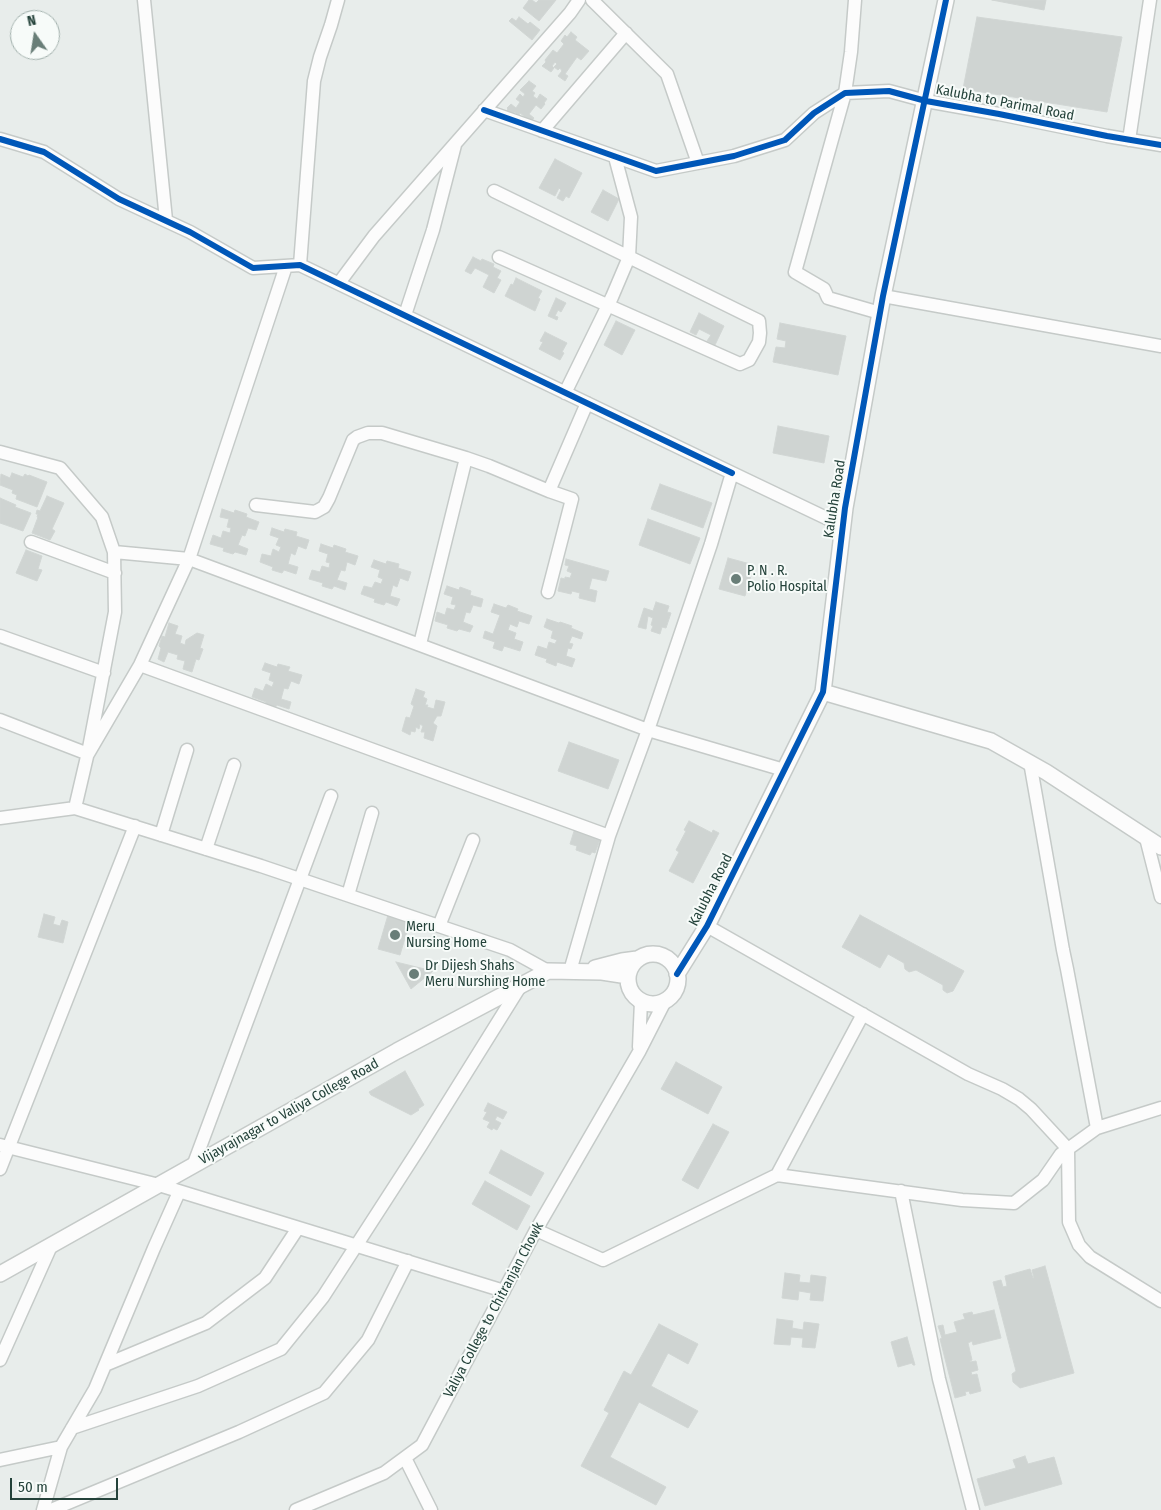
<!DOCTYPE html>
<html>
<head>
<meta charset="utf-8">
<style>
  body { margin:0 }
  #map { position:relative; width:1161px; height:1510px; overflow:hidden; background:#e8edeb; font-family:"Fira Sans Condensed",sans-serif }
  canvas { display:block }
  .north { position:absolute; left:10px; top:10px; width:50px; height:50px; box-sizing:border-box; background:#f7fbf9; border:1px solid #a3b1ad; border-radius:50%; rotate:347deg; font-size:14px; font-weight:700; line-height:20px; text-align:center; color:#24423a }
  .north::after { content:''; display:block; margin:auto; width:18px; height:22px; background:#697e78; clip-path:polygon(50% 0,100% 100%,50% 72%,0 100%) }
  .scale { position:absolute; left:10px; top:1478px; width:108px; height:22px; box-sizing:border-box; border:2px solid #24423a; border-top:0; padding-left:6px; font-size:15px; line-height:18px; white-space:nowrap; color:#24423a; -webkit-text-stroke:4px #f7fbf9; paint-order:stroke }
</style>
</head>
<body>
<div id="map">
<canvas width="1161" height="1510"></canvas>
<div class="north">N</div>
<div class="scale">50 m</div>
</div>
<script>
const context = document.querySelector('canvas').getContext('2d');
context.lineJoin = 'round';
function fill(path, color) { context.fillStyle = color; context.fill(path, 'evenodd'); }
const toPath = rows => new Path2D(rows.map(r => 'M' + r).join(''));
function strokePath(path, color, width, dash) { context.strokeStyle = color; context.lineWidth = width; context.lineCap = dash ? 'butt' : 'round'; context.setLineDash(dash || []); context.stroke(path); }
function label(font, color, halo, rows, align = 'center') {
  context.font = font + ' "Fira Sans Condensed",sans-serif'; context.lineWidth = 4; context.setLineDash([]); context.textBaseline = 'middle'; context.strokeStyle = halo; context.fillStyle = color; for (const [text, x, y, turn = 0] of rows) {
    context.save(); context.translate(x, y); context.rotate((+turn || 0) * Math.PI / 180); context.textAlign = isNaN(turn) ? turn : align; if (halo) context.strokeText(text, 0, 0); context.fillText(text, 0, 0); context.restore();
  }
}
const building = toPath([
  [529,0,532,0,536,3,539,0,556,0,539,21,523,8,529,0],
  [992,0,1046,0,1044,10,992,0],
  [519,17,528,24,530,22,540,30,532,40,509,21,512,18,516,21,519,17],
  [977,17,1122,37,1107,112,963,89,977,17],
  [571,32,577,37,575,40,589,51,581,60,577,57,565,74,568,76,565,81,558,76,562,71,560,68,558,70,554,67,557,64,555,62,552,66,554,68,551,72,542,66,546,62,545,60,553,50,557,53,564,44,561,41,565,35,567,37,571,32],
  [529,81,536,86,532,91,535,93,533,96,537,99,540,94,547,99,544,103,545,104,541,109,536,105,529,114,534,118,528,125,520,122,525,117,520,113,519,115,514,112,510,117,505,113,508,109,507,108,511,104,516,108,520,102,516,99,520,94,523,97,525,94,520,90,529,81],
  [555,159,582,173,569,198,566,196,563,201,557,198,561,190,559,188,555,196,539,188,555,159],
  [603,190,619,199,608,221,591,212,603,190],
  [473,257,481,261,482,259,494,264,493,267,501,271,497,278,501,280,494,293,483,287,489,275,475,268,471,274,465,271,473,257],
  [516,278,542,291,538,298,540,299,535,311,505,296,511,284,513,285,516,278],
  [556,298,566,303,561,312,558,310,555,316,558,317,557,320,548,316,556,298],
  [699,313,724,326,715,345,707,341,711,335,699,329,696,335,690,332,699,313],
  [616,321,635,330,622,355,604,345,616,321],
  [780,323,846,336,838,375,773,362,776,347,785,348,786,341,777,339,780,323],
  [545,332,567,343,562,352,564,353,560,360,539,349,543,342,540,341,545,332],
  [778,426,829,436,824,463,773,453,778,426],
  [12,473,23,477,25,474,28,476,29,475,47,482,37,507,16,499,17,495,12,493,13,490,0,485,1,474,10,478,12,473],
  [660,484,712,503,703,528,651,509,660,484],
  [47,496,64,503,52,529,55,531,50,540,32,533,38,517,37,517,38,514,36,514,37,510,40,511,47,496],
  [0,498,16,505,15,507,31,513,23,531,0,523,0,498],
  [222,509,234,513,235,510,247,514,246,517,259,522,256,530,248,528,245,536,242,535,238,545,248,549,246,555,235,552,233,554,223,551,224,548,210,544,213,535,221,538,223,531,230,533,231,528,227,527,229,519,220,517,222,509],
  [648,519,700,538,690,564,639,545,648,519],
  [272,528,284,532,285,529,297,532,296,536,309,540,306,549,298,546,295,555,291,553,288,564,298,567,296,574,284,570,282,573,272,570,273,567,260,562,262,554,271,556,273,549,279,552,281,547,276,545,279,538,270,535,272,528],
  [321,544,333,548,334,545,346,549,345,552,358,556,355,565,347,562,345,571,341,570,337,580,347,583,345,590,334,586,332,589,322,586,323,583,309,579,312,570,320,572,322,566,329,568,330,563,326,562,328,554,319,551,321,544],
  [26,550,42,556,38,569,42,570,37,581,16,573,26,550],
  [728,558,754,565,745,596,719,589,728,558],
  [566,559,609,571,606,581,592,578,589,589,597,591,595,602,579,598,580,593,572,591,571,594,558,591,561,578,565,579,565,577,570,578,572,573,567,571,569,566,565,565,566,559],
  [374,560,386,564,387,561,399,564,398,568,411,572,408,581,400,578,397,587,393,585,390,596,400,599,397,606,386,602,384,605,374,602,375,599,361,594,364,586,372,588,375,582,381,584,383,579,378,577,380,570,371,567,374,560],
  [447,586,459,590,460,587,471,591,470,595,483,599,481,607,473,605,470,613,466,612,463,622,473,626,470,632,459,629,457,631,447,628,448,625,435,621,437,612,445,615,447,608,454,610,456,605,451,604,453,597,444,594,447,586],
  [656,602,669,606,667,612,671,613,666,628,662,627,660,634,651,631,653,626,651,625,653,618,648,616,646,629,638,627,644,608,653,611,656,602],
  [494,604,506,608,508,605,518,609,517,611,532,616,529,624,519,621,517,627,510,624,508,630,516,633,514,639,523,642,520,651,504,646,502,651,493,648,495,642,483,638,485,631,493,634,500,615,491,612,494,604],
  [547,619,559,623,560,622,572,626,571,628,583,633,581,639,572,636,569,643,573,644,571,649,568,648,566,656,575,659,572,667,557,662,556,666,546,662,547,659,535,655,538,646,547,649,549,642,555,644,557,640,551,638,553,631,544,627,547,619],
  [169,623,178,626,175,634,182,636,180,643,185,645,186,640,197,633,204,635,200,648,203,649,199,660,196,659,192,672,183,669,185,661,177,659,178,655,168,652,164,662,158,659,161,648,159,646,162,636,165,637,169,623],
  [265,663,277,667,278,664,290,667,288,671,302,675,299,684,291,681,288,689,284,688,281,699,291,702,289,709,277,705,275,708,265,704,266,702,252,697,255,688,263,691,266,684,272,687,274,682,269,680,271,673,262,670,265,663],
  [416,689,425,692,423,697,427,699,425,705,428,705,427,707,434,709,436,700,445,702,441,716,437,716,433,723,437,726,433,741,424,738,425,732,421,732,423,726,420,724,419,729,416,727,415,732,411,731,410,735,402,731,406,717,410,718,414,706,411,704,416,689],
  [569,742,619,760,608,789,558,771,569,742],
  [689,821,712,833,713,830,719,833,693,883,669,871,679,852,676,850,686,831,684,830,689,821],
  [575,828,601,837,595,853,592,852,590,855,576,850,577,846,570,844,575,828],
  [44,914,55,917,53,924,60,926,62,920,68,922,63,943,38,937,44,914],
  [388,915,410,921,400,955,378,949,388,915],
  [860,915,964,971,953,991,947,993,943,990,943,985,916,970,909,972,905,969,904,963,888,954,880,968,842,947,860,915],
  [396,962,433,971,411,989,396,962],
  [676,1062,722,1087,708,1114,661,1089,676,1062],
  [405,1071,424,1105,418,1109,419,1110,411,1115,371,1095,369,1092,405,1071],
  [488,1103,507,1112,503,1119,497,1116,495,1120,501,1123,497,1130,493,1128,492,1130,487,1127,490,1122,483,1119,487,1112,484,1111,488,1103],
  [713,1124,729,1132,698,1189,682,1180,713,1124],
  [501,1150,544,1173,531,1196,489,1173,501,1150],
  [485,1181,530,1206,517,1230,472,1204,485,1181],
  [1045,1266,1074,1373,1020,1388,1013,1382,1012,1374,1016,1371,993,1282,1001,1280,1003,1287,1007,1286,1005,1276,1030,1269,1033,1278,1034,1278,1032,1270,1045,1266],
  [785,1273,800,1275,799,1282,810,1283,811,1275,826,1277,823,1301,810,1300,811,1293,799,1291,798,1300,782,1298,785,1273],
  [994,1310,1001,1338,973,1345,972,1341,968,1343,972,1360,970,1361,970,1362,976,1361,978,1370,971,1372,972,1375,977,1374,981,1391,970,1394,969,1391,965,1392,966,1395,955,1398,940,1339,942,1338,938,1326,943,1325,945,1335,957,1332,954,1322,965,1319,963,1314,972,1312,973,1315,994,1310],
  [777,1319,793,1321,792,1328,803,1330,804,1322,819,1324,815,1348,802,1347,803,1338,791,1337,790,1345,774,1344,777,1319],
  [659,1324,698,1344,688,1364,668,1353,651,1386,698,1411,688,1428,639,1402,610,1457,666,1487,656,1505,581,1466,609,1413,604,1410,624,1371,631,1375,659,1324],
  [907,1337,915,1365,913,1365,912,1363,898,1367,891,1342,907,1337],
  [1025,1456,1028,1464,1054,1457,1062,1484,985,1506,977,1479,1016,1468,1013,1460,1025,1456]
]);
const minor = toPath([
  [144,0,166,220],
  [592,0,667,74,698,163],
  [855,0,851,52,845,93,795,272,824,289,828,298,880,313],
  [484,110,656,171,734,156,785,140,814,113,845,93,889,91,926,101,999,114,1107,136,1161,145],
  [542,131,626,33],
  [0,139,44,152,119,199,190,232,253,268,300,265,732,473],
  [1129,140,1150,0],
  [494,191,629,257,612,297,565,393],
  [499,257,740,364,749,360,759,342,760,333,759,321,629,257,631,217,615,157],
  [300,265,314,81,320,57,331,25,338,0],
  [339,283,374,236,570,13,579,0],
  [883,296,1161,346],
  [405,315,433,230,455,145],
  [0,452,60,468,102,517,114,552,115,612,89,748,75,808],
  [256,505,315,512,324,507,329,498,353,440,357,437,368,433,382,433,466,458,489,466,549,491],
  [31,542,115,573],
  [114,552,189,559,648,730,784,770],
  [548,592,572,499,549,491,587,403],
  [0,636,104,673],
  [420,644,466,458],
  [140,665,609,836],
  [0,720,88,754,140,665,189,559,286,266],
  [1030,762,1063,950,1067,969,1097,1128],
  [0,818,75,808,261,866,510,950,548,971],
  [161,835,187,750],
  [1146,838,1161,897],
  [206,849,234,765],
  [348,895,372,813],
  [439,926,473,840],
  [707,926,968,1074,1002,1089,1019,1099,1031,1109,1068,1149,1069,1222,1079,1245,1090,1257,1161,1301],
  [570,971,609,836,648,730,711,544,732,473,843,526],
  [639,1047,641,1001],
  [0,1145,159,1185,504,1291],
  [193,1166,331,796],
  [0,1169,135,826],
  [777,1175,962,1200,1014,1203,1043,1180,1061,1154,1097,1128,1161,1108],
  [901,1191,939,1379,973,1510],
  [536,1230,603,1260,777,1175,863,1014],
  [0,1360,51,1246],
  [105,1365,206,1323,265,1278,298,1228],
  [72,1428,198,1386,281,1349,323,1297,420,1147,521,985],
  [405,1458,431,1510],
  [0,1460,61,1447,95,1389,154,1248,179,1192],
  [43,1510,61,1447],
  [51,1510,239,1432,324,1393,368,1340,408,1261],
  [296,1510,384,1473,422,1445,536,1230,639,1052,665,1001]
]);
const tertiary = toPath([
  [823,692,991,741,1046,772,1161,847],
  '628 979a25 25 0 1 1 50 0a25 25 0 1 1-50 0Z',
  [595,968,622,961,637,959],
  [677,974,707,926,823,692,845,508,883,296,946,0],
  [0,1274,397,1051,548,971,602,972,628,976]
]);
const cycleway = toPath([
  [484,110,656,171,734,156,785,140,814,113,845,93,889,91,926,101,999,114,1107,136,1161,145],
  [0,139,44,152,119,199,190,232,253,268,300,265,732,473],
  [677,974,707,926,823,692,845,508,883,296,946,0]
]);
const markers = [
  [736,579,6,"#697e78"],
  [395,935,6,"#697e78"],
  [414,974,6,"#697e78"]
];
const streetNames = [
  ["Kalubha to Parimal Road",1005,103,11],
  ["Kalubha Road",835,499,-81],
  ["Kalubha Road",711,890,-63],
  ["Vijayrajnagar to Valiya College Road",289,1112,-29],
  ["Valiya College to Chitranjan Chowk",494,1310,-62]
];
const poiNames = [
  ["P. N . R.",747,571],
  ["Polio Hospital",747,587],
  ["Meru",406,927],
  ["Nursing Home",406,943],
  ["Dr Dijesh Shahs",425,966],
  ["Meru Nurshing Home",425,982]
];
fill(building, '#cfd4d2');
strokePath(building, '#d1d6d4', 1);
strokePath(minor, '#c5cac8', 15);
strokePath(tertiary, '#c5cac8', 18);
strokePath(minor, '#fcfcfc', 12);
strokePath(tertiary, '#fcfcfc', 15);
strokePath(cycleway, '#0057b8', 6);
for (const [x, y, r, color] of markers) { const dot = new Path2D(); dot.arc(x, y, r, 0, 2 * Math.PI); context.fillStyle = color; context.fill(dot); strokePath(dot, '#f7fbf9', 2); }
label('14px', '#24423a', '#f7fbf9', streetNames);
label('14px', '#24423a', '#f7fbf9', poiNames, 'left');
</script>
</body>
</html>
